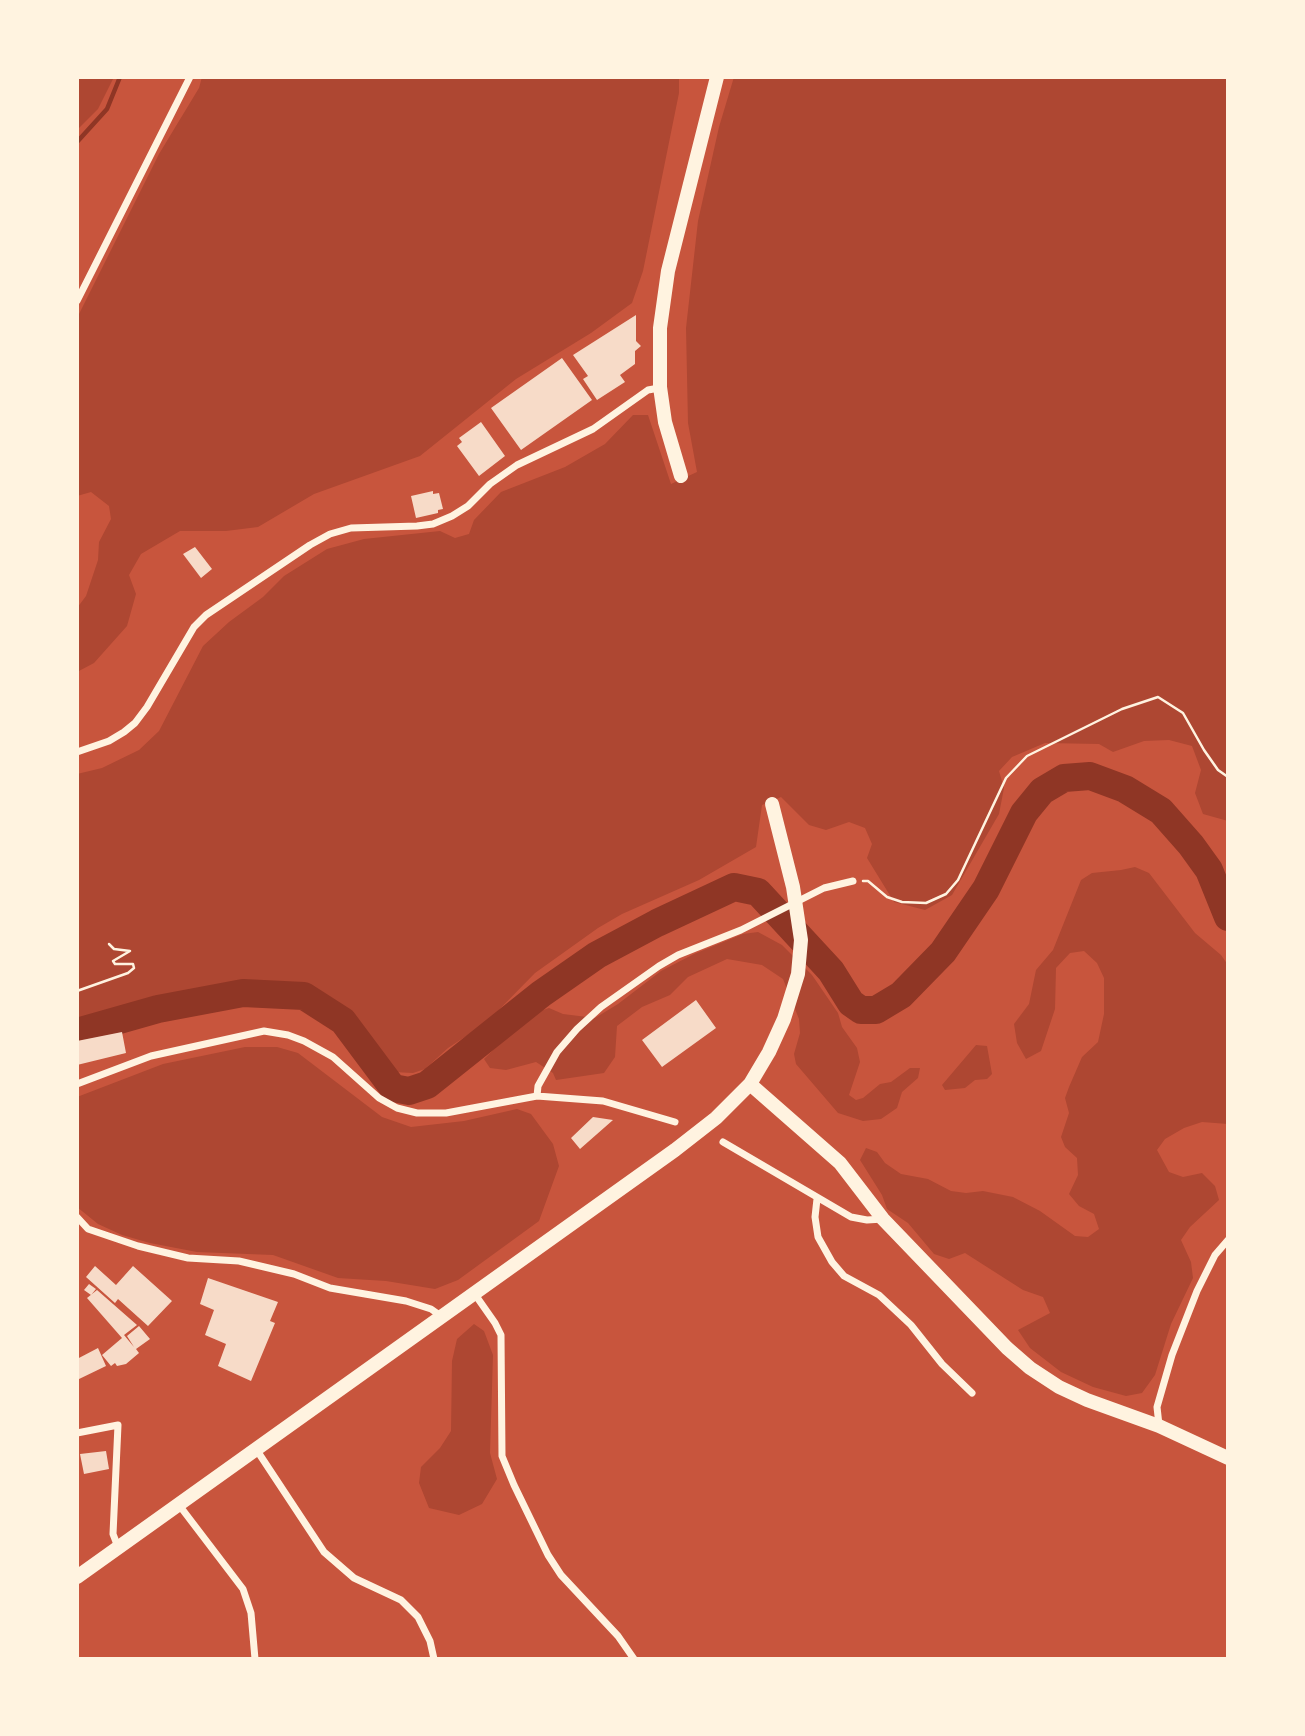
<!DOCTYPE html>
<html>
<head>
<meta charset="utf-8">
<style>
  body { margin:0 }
  #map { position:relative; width:1305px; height:1736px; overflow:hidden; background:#c8553d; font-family:Karla,sans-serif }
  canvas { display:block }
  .frame { position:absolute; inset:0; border:79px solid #fff3e0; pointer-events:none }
</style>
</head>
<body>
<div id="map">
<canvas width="1305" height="1736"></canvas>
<div class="frame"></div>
</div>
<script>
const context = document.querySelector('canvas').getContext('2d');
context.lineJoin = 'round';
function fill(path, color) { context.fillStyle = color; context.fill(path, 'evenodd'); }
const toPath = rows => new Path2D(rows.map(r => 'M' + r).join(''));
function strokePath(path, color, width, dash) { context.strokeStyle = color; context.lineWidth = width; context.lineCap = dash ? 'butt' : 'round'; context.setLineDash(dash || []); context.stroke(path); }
const green = toPath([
  [77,77,114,77,98,109,77,130],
  [202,77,679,77,679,93,643,271,632,303,591,333,516,379,420,456,314,494,258,527,226,531,180,531,141,554,129,575,136,594,127,626,94,663,77,672,77,608,86,596,98,560,99,542,111,519,109,506,91,492,77,496,77,318,159,154,199,88],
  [734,77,1228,77,1228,821,1203,814,1195,793,1201,770,1192,746,1169,740,1144,741,1113,752,1099,744,1045,743,1012,757,999,771,1004,788,999,814,952,895,925,910,894,902,867,858,872,844,865,828,849,822,826,830,809,825,781,797,762,805,756,847,699,880,622,914,598,928,535,973,486,1023,448,1048,425,1069,413,1073,393,1072,386,1067,341,1006,330,999,315,994,239,986,226,988,77,1026,77,774,102,768,139,750,159,731,203,646,229,622,263,597,284,576,327,549,364,539,440,531,455,538,469,534,474,520,501,492,565,467,605,444,633,415,648,415,671,484,697,472,688,423,686,328,698,221,719,127],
  [1135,867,1149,873,1195,933,1221,955,1228,965,1228,1124,1202,1122,1184,1128,1165,1139,1157,1150,1169,1172,1183,1177,1202,1173,1215,1186,1219,1200,1190,1227,1181,1240,1191,1262,1193,1278,1171,1324,1155,1375,1142,1393,1126,1396,1093,1387,1061,1372,1030,1348,1018,1330,1050,1313,1043,1297,1023,1290,965,1253,949,1259,934,1254,908,1223,887,1209,882,1195,860,1160,866,1148,877,1152,885,1163,901,1174,928,1179,951,1191,966,1193,983,1191,1013,1197,1040,1211,1075,1236,1088,1237,1099,1229,1094,1214,1079,1206,1069,1194,1078,1175,1077,1158,1065,1147,1061,1137,1069,1113,1065,1098,1069,1087,1082,1057,1098,1042,1104,1014,1104,978,1097,963,1084,951,1070,953,1056,968,1055,1009,1041,1051,1026,1059,1017,1043,1014,1024,1029,1004,1036,970,1053,950,1081,880,1092,873,1121,870],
  [758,932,782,945,812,975,838,1013,842,1027,857,1048,860,1062,849,1095,856,1100,863,1098,880,1084,891,1082,910,1068,920,1068,918,1078,902,1092,897,1108,881,1119,863,1121,838,1113,796,1064,794,1054,800,1033,799,1019,783,979,762,965,727,959,688,977,670,995,642,1007,617,1026,615,1057,604,1073,556,1080,553,1073,536,1062,506,1070,490,1068,484,1059,529,1015,549,1008,563,1014,595,1018,618,1004,661,971,694,954,743,934],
  [976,1045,987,1046,992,1074,987,1079,975,1080,965,1088,945,1090,942,1085],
  [245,1047,277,1047,298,1053,382,1117,411,1127,464,1121,517,1109,531,1114,553,1144,559,1166,539,1221,458,1280,435,1289,386,1281,338,1278,273,1255,197,1252,150,1243,122,1235,98,1224,77,1207,77,1097,163,1064],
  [474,1324,484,1331,493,1355,490,1453,497,1479,482,1504,459,1515,429,1508,419,1483,421,1467,440,1448,451,1431,452,1361,457,1339]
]);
const stream = toPath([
  [77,142,107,109,120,77]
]);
const river = toPath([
  [77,1032,158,1009,243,993,304,996,343,1021,393,1088,409,1091,427,1085,541,994,597,955,657,923,734,887,758,892,831,971,851,1003,861,1010,876,1010,901,995,943,952,986,889,1024,813,1042,791,1064,778,1090,776,1125,789,1161,811,1191,845,1209,870,1228,917]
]);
const building = toPath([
  [636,315,636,341,641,346,635,351,635,364,620,375,625,382,597,400,583,379,588,376,573,355],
  [562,358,592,400,521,450,491,408],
  [481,422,505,456,479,476,457,446,462,442,459,438],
  [433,491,433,494,439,493,443,509,438,510,438,513,416,518,411,496],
  [195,547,212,569,201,578,183,554],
  [696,1000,716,1028,662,1067,642,1040],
  [122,1032,126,1053,77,1065,77,1041],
  [593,1117,613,1120,580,1149,571,1138],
  [95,1266,116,1285,133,1266,172,1301,148,1326,118,1299,115,1303,86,1277],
  [208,1278,278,1302,270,1321,275,1323,251,1381,218,1366,226,1344,205,1335,214,1310,200,1304],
  [89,1284,96,1289,91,1295,84,1290],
  [97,1290,137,1325,124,1335,134,1347,127,1336,139,1326,150,1339,136,1349,139,1353,126,1364,117,1366,115,1363,111,1366,102,1355,122,1338,87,1298],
  [98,1348,106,1366,77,1380,77,1359],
  [106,1451,109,1469,84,1474,80,1454]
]);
const path = toPath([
  [863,881,868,881,887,897,902,902,926,903,946,894,958,880,1006,778,1027,756,1122,709,1158,697,1183,713,1204,750,1218,770,1228,777],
  [77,991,128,973,134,968,133,964,115,964,113,961,130,951,114,949,109,944]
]);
const minor = toPath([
  [77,301,190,77],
  [77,752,109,741,124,732,135,723,147,707,194,627,206,615,310,545,330,534,351,528,417,526,433,524,452,516,468,506,490,484,517,465,593,429,648,390,659,388],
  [77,1084,151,1056,264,1031,288,1035,304,1041,333,1057,379,1098,397,1108,417,1113,446,1113,537,1096,603,1101,675,1122],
  [537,1096,538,1086,557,1052,577,1029,601,1007,659,966,678,955,741,930,824,888,853,881],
  [723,1142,851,1217,867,1220,883,1219],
  [817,1199,815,1217,818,1237,832,1262,844,1276,879,1295,911,1325,942,1364,972,1393],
  [77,1217,88,1229,138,1246,188,1258,239,1261,294,1274,330,1288,406,1301,431,1309,441,1316],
  [474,1293,495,1323,501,1335,502,1456,514,1485,548,1555,561,1575,618,1636,634,1659],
  [1159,1425,1157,1407,1172,1355,1197,1291,1215,1255,1228,1240],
  [77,1433,118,1425,113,1534,118,1547],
  [256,1449,324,1552,354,1578,401,1600,418,1617,430,1641,434,1659],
  [179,1505,243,1589,251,1613,255,1659]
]);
const secondary = toPath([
  [681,476,665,422,660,387,660,328,668,271,717,77],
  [750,1084,840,1163,883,1219,1007,1348,1030,1368,1059,1387,1087,1400,1159,1426,1228,1458],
  [77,1577,675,1150,716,1118,750,1084,769,1052,784,1019,798,974,801,940,793,887,772,804]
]);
fill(green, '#ae4732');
strokePath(stream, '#8f3625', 4.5);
strokePath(river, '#8f3625', 28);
fill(building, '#f7dbc8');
strokePath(path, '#fff3e0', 2.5);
strokePath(minor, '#fff3e0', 7);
strokePath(secondary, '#fff3e0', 14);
</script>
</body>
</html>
